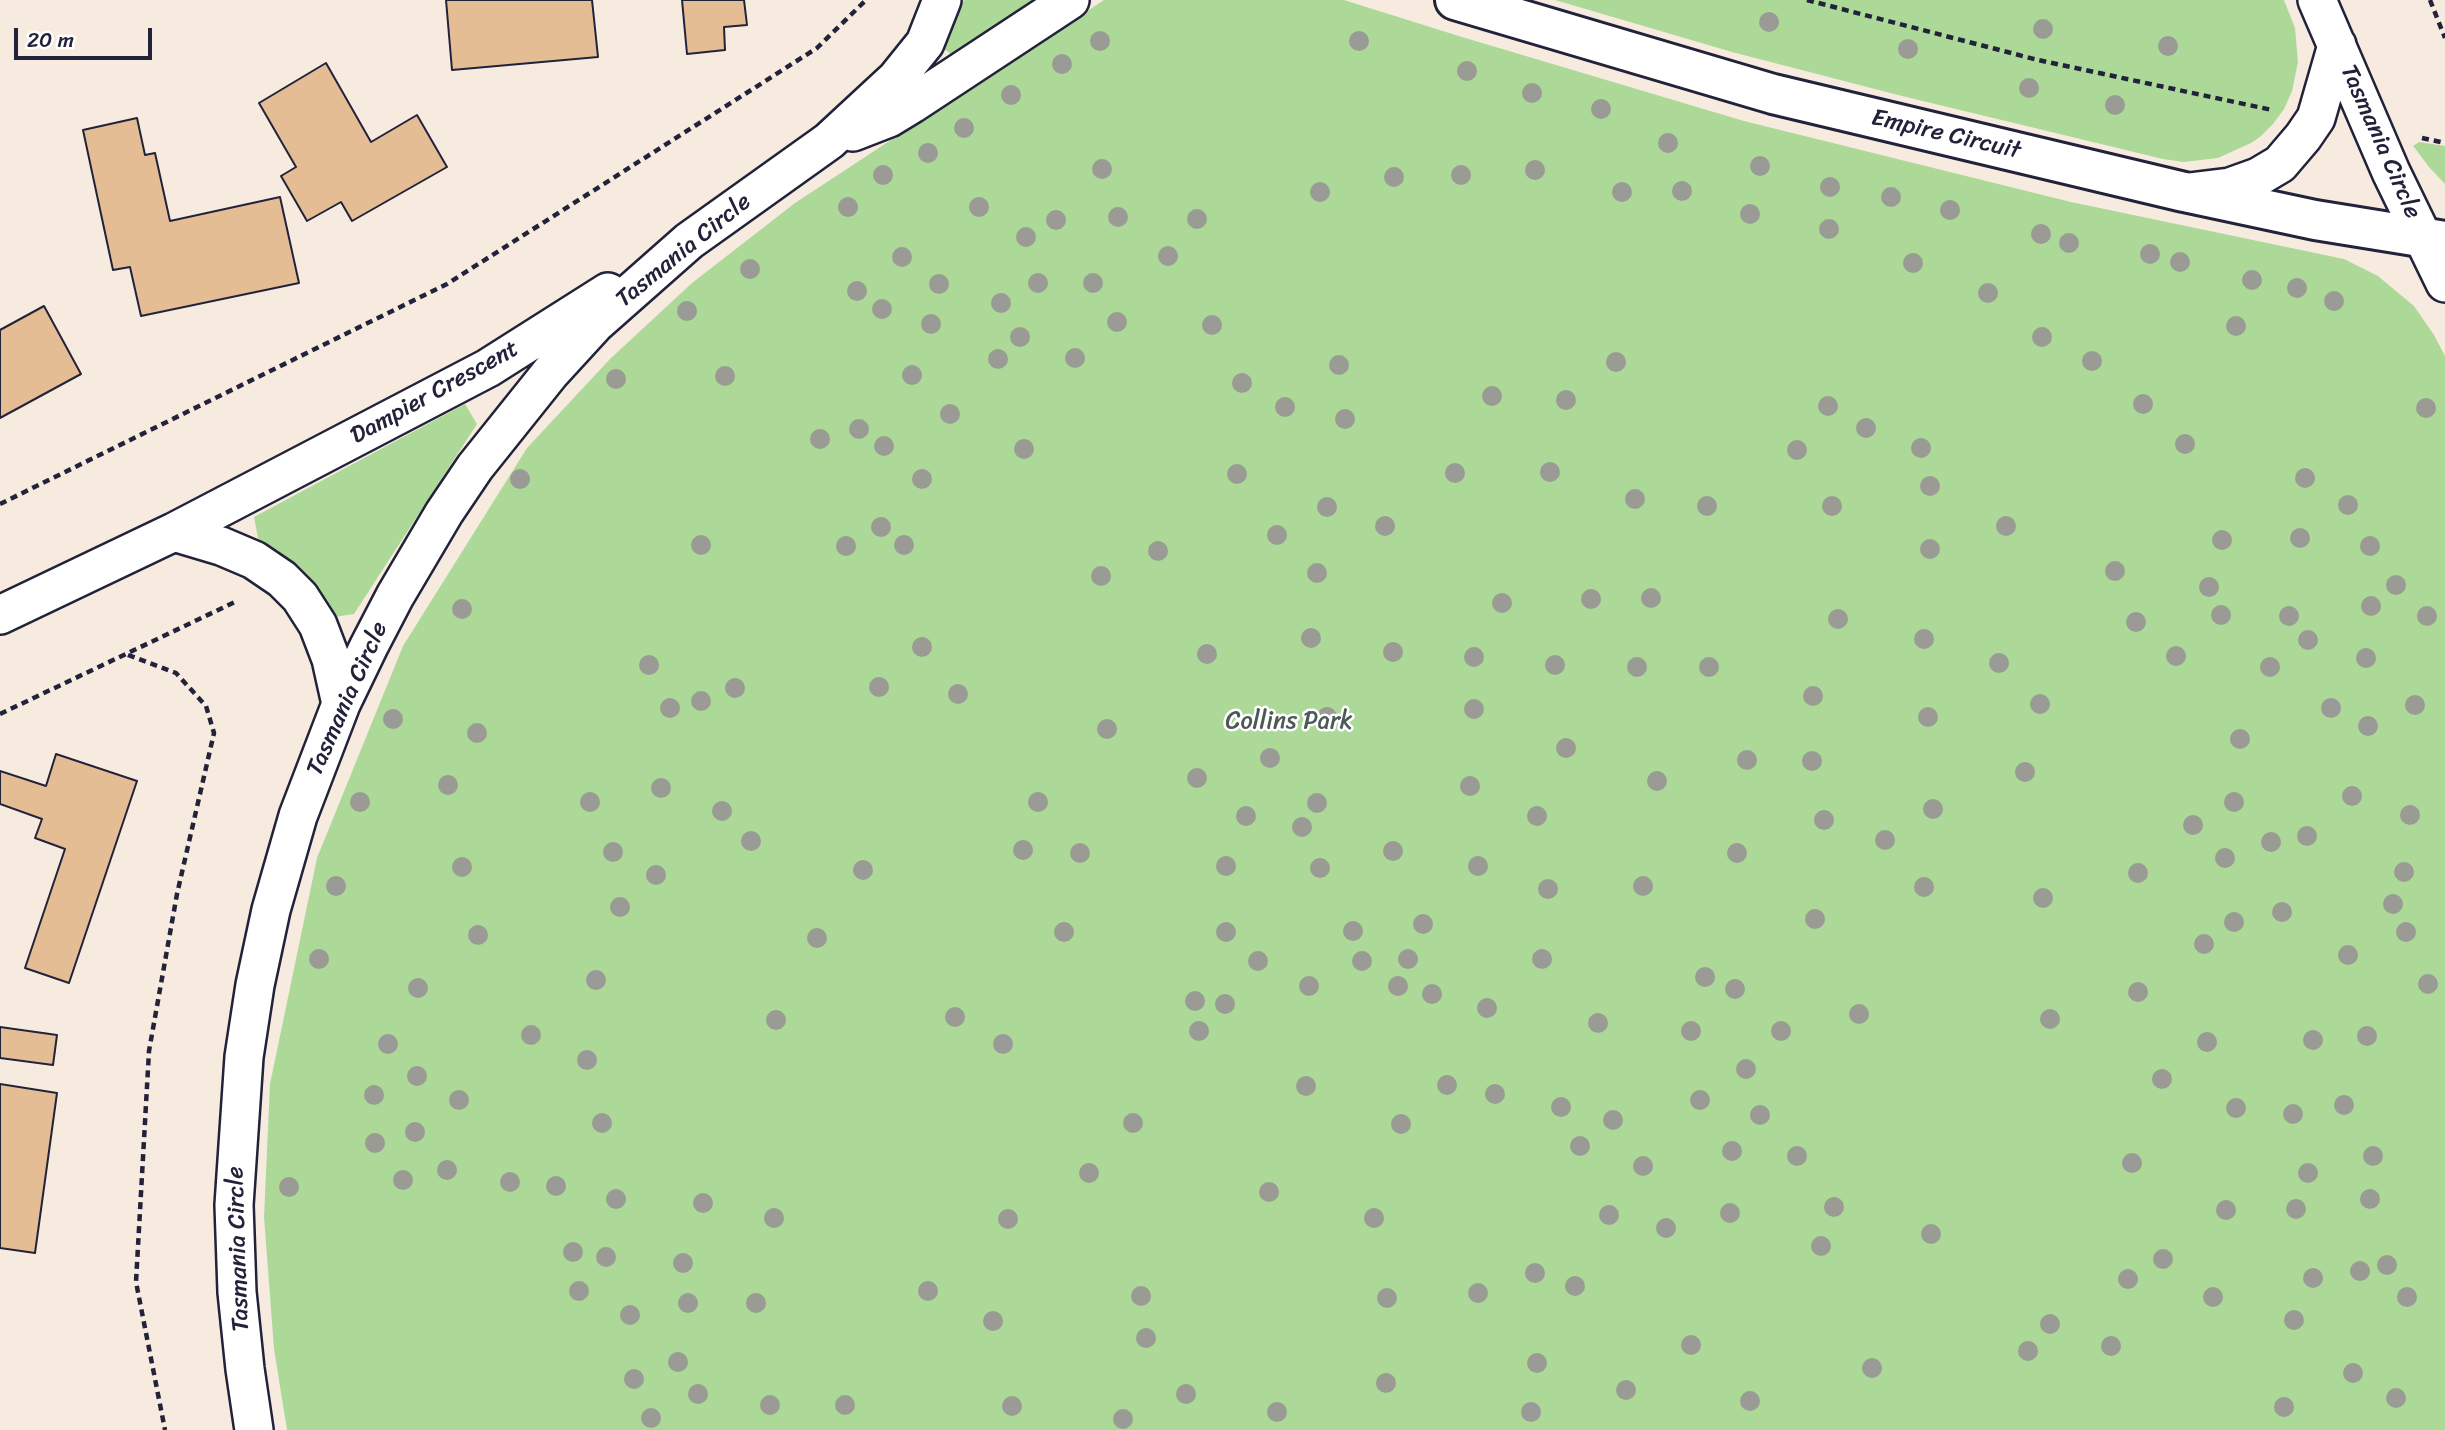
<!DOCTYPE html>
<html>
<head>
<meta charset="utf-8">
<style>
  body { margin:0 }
  #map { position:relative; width:2445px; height:1430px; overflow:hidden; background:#f7ebdf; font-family:Sriracha,sans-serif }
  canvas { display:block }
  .scale { position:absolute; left:14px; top:28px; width:138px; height:32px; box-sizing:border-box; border:4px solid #22223b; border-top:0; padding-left:9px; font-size:21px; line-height:24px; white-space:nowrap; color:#22223b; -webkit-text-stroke:5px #fff; paint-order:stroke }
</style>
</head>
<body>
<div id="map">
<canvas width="2445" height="1430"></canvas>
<div class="scale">20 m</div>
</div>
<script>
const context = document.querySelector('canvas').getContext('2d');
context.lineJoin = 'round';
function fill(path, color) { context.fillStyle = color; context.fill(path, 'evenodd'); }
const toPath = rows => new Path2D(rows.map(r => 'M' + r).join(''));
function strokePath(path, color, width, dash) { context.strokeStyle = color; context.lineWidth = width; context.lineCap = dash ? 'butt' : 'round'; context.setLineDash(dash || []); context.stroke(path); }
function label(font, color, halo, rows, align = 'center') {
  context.font = font + ' Sriracha,sans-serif'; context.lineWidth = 5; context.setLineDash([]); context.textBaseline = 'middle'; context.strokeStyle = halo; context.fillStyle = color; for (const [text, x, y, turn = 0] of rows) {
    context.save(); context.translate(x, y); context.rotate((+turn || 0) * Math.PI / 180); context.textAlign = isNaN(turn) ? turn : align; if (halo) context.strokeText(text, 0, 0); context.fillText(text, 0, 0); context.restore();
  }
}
const green = toPath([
  [964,0,1042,0,955,58,941,46],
  [1104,0,1344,0,1462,37,1744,121,2071,202,2344,259,2378,276,2414,306,2434,335,2445,356,2445,1430,287,1430,274,1349,264,1217,270,1084,317,858,403,646,527,448,610,359,692,283,795,203],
  [1555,0,2284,0,2295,28,2298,62,2292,91,2284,109,2273,124,2260,137,2251,143,2218,158,2184,162,2163,159,1898,95,1732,52],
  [2419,142,2445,146,2445,184,2429,167,2414,147,2413,146],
  [465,404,477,424,354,614,334,617,302,578,258,538,254,517]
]);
const building = toPath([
  [446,0,592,0,598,57,452,70,446,0],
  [682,0,744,0,747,25,724,27,725,50,687,54,682,0],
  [326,63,371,142,417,115,447,167,352,221,341,202,307,221,281,176,296,167,259,103,326,63],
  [137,118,145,155,155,153,170,221,280,197,299,283,141,316,130,267,113,270,83,130,137,118],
  [44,306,81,374,0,418,0,330,44,306],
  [56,754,137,781,69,983,25,968,65,849,35,838,42,819,0,804,0,771,46,786,56,754],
  [0,1027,57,1035,53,1065,0,1058,0,1027],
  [0,1084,57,1093,35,1253,0,1248,0,1084]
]);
const path = toPath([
  [1807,0,2038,60,2272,110],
  [2430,0,2445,38],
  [2422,138,2445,143],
  [0,504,447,284,817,48,866,0],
  [128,655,176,673,206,706,214,733,177,894,149,1051,136,1282,165,1430],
  [0,714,237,601]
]);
const minor = toPath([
  [2317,0,2391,172,2445,283],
  [853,132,889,118,912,104,1070,0],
  [2189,192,2230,187,2258,177,2280,164,2303,137,2316,118,2337,45],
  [174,532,221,546,254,560,282,579,300,597,318,625,331,659,341,704],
  [0,615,174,532,488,368,608,292],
  [254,1430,245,1369,237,1292,234,1205,244,1057,255,985,271,910,298,816,341,704,369,646,395,596,444,513,475,467,551,372,595,324,689,241,829,141,896,79,925,43,942,0]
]);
const tertiary = toPath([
  [1455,0,1773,94,2184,192,2315,220,2445,241]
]);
const trees = [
  [1769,22],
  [2043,29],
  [1100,41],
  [1359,41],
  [2168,46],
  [1908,49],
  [1062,64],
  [1467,71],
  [2029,88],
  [1532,93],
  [1011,95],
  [2115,105],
  [1601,109],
  [964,128],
  [1668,143],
  [928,153],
  [1760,166],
  [1102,169],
  [1535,170],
  [883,175],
  [1461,175],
  [1394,177],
  [1830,187],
  [1682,191],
  [1320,192],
  [1622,192],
  [1891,197],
  [848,207],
  [979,207],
  [1950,210],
  [1750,214],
  [1118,217],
  [1197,219],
  [1056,220],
  [1829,229],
  [2041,234],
  [1026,237],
  [2069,243],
  [2150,254],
  [1168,256],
  [902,257],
  [2180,262],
  [1913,263],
  [750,269],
  [2252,280],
  [1038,283],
  [1093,283],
  [939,284],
  [2297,288],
  [857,291],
  [1988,293],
  [2334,301],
  [1001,303],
  [882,309],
  [687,311],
  [1117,322],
  [931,324],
  [1212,325],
  [2236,326],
  [1020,337],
  [2042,337],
  [1075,358],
  [998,359],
  [2092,361],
  [1616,362],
  [1339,365],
  [912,375],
  [725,376],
  [616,379],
  [1242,383],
  [1492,396],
  [1566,400],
  [2143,404],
  [1828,406],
  [1285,407],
  [2426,408],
  [950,414],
  [1345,419],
  [1866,428],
  [859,429],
  [820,439],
  [2185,444],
  [884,446],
  [1921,448],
  [1024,449],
  [1797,450],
  [1550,472],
  [1455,473],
  [1237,474],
  [2305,478],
  [520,479],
  [922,479],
  [1930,486],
  [1635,499],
  [2348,505],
  [1707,506],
  [1832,506],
  [1327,507],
  [1385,526],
  [2006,526],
  [881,527],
  [1277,535],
  [2300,538],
  [2222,540],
  [701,545],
  [904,545],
  [846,546],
  [2370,546],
  [1930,549],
  [1158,551],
  [2115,571],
  [1317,573],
  [1101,576],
  [2396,585],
  [2209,587],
  [1651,598],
  [1591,599],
  [1502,603],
  [2371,606],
  [462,609],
  [2221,615],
  [2289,616],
  [2427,616],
  [1838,619],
  [2136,622],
  [1311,638],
  [1924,639],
  [2308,640],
  [922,647],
  [1393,652],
  [1207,654],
  [2176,656],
  [1474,657],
  [2366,658],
  [1999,663],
  [649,665],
  [1555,665],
  [1637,667],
  [1709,667],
  [2270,667],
  [879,687],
  [735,688],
  [958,694],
  [1813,696],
  [701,701],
  [2040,704],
  [2415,705],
  [670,708],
  [2331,708],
  [1474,709],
  [1327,717],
  [1928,717],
  [393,719],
  [2368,726],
  [1107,729],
  [477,733],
  [2240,739],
  [1566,748],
  [1270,758],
  [1747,760],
  [1812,761],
  [2025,772],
  [1197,778],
  [1657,781],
  [448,785],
  [1470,786],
  [661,788],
  [2352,796],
  [360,802],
  [590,802],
  [1038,802],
  [2234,802],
  [1317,803],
  [1933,809],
  [722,811],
  [2410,815],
  [1246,816],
  [1537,816],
  [1824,820],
  [2193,825],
  [1302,827],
  [2307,836],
  [1885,840],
  [751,841],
  [2271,842],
  [1023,850],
  [1393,851],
  [613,852],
  [1080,853],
  [1737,853],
  [2225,858],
  [1226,866],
  [1478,866],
  [462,867],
  [1320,868],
  [863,870],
  [2404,872],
  [2138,873],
  [656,875],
  [336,886],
  [1643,886],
  [1924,887],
  [1548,889],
  [2043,898],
  [2393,904],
  [620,907],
  [2282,912],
  [1815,919],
  [2234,922],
  [1423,924],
  [1353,931],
  [1064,932],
  [1226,932],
  [2406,932],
  [478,935],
  [817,938],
  [2204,944],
  [2348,955],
  [319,959],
  [1408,959],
  [1542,959],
  [1258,961],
  [1362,961],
  [1705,977],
  [596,980],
  [2428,984],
  [1309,986],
  [1398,986],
  [418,988],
  [1735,989],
  [2138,992],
  [1432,994],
  [1195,1001],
  [1225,1004],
  [1487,1008],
  [1859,1014],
  [955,1017],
  [2050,1019],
  [776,1020],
  [1598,1023],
  [1199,1031],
  [1691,1031],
  [1781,1031],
  [531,1035],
  [2367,1036],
  [2313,1040],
  [2207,1042],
  [388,1044],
  [1003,1044],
  [587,1060],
  [1746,1069],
  [417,1076],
  [2162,1079],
  [1447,1085],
  [1306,1086],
  [1495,1094],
  [374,1095],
  [459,1100],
  [1700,1100],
  [2344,1105],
  [1561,1107],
  [2236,1108],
  [2293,1114],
  [1760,1115],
  [1613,1120],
  [602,1123],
  [1133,1123],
  [1401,1124],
  [415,1132],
  [375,1143],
  [1580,1146],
  [1732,1151],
  [1797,1156],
  [2373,1156],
  [2132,1163],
  [1643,1166],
  [447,1170],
  [1089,1173],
  [2308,1173],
  [403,1180],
  [510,1182],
  [556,1186],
  [289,1187],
  [1269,1192],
  [616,1199],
  [2370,1199],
  [703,1203],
  [1834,1207],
  [2296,1209],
  [2226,1210],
  [1730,1213],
  [1609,1215],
  [774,1218],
  [1374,1218],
  [1008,1219],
  [1666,1228],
  [1931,1234],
  [1821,1246],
  [573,1252],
  [606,1257],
  [2163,1259],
  [683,1263],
  [2387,1265],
  [2360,1271],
  [1535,1273],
  [2313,1278],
  [2128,1279],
  [1575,1286],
  [579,1291],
  [928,1291],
  [1478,1293],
  [1141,1296],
  [2213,1297],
  [2407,1297],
  [1387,1298],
  [688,1303],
  [756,1303],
  [630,1315],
  [2294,1320],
  [993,1321],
  [2050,1324],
  [1146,1338],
  [1691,1345],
  [2111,1346],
  [2028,1351],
  [678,1362],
  [1537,1363],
  [1872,1368],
  [2353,1373],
  [634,1379],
  [1386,1383],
  [1626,1390],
  [698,1394],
  [1186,1394],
  [2396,1398],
  [1750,1401],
  [770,1405],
  [845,1405],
  [1012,1406],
  [2284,1407],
  [1277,1412],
  [1531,1412],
  [651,1418],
  [1123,1419]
];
const streetNames = [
  ["Empire Circuit",1946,135,13],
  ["Tasmania Circle",2380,142,66],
  ["Tasmania Circle",684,251,-39],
  ["Dampier Crescent",435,393,-29],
  ["Tasmania Circle",348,699,-66],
  ["Tasmania Circle",239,1249,-92]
];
const parkNames = [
  ["Collins Park",1289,722]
];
fill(green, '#add998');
fill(building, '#e5bd95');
strokePath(building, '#22223b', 2);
strokePath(minor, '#22223b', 42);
strokePath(tertiary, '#22223b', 44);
strokePath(path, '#22223b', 4.5, [7, 5]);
strokePath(minor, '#fff', 37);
strokePath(tertiary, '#fff', 38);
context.fillStyle = '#999b94';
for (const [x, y] of trees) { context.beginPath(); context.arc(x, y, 10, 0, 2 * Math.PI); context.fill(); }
label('24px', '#22223b', '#fff', streetNames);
label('24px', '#4c5957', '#fff', parkNames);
</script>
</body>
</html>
